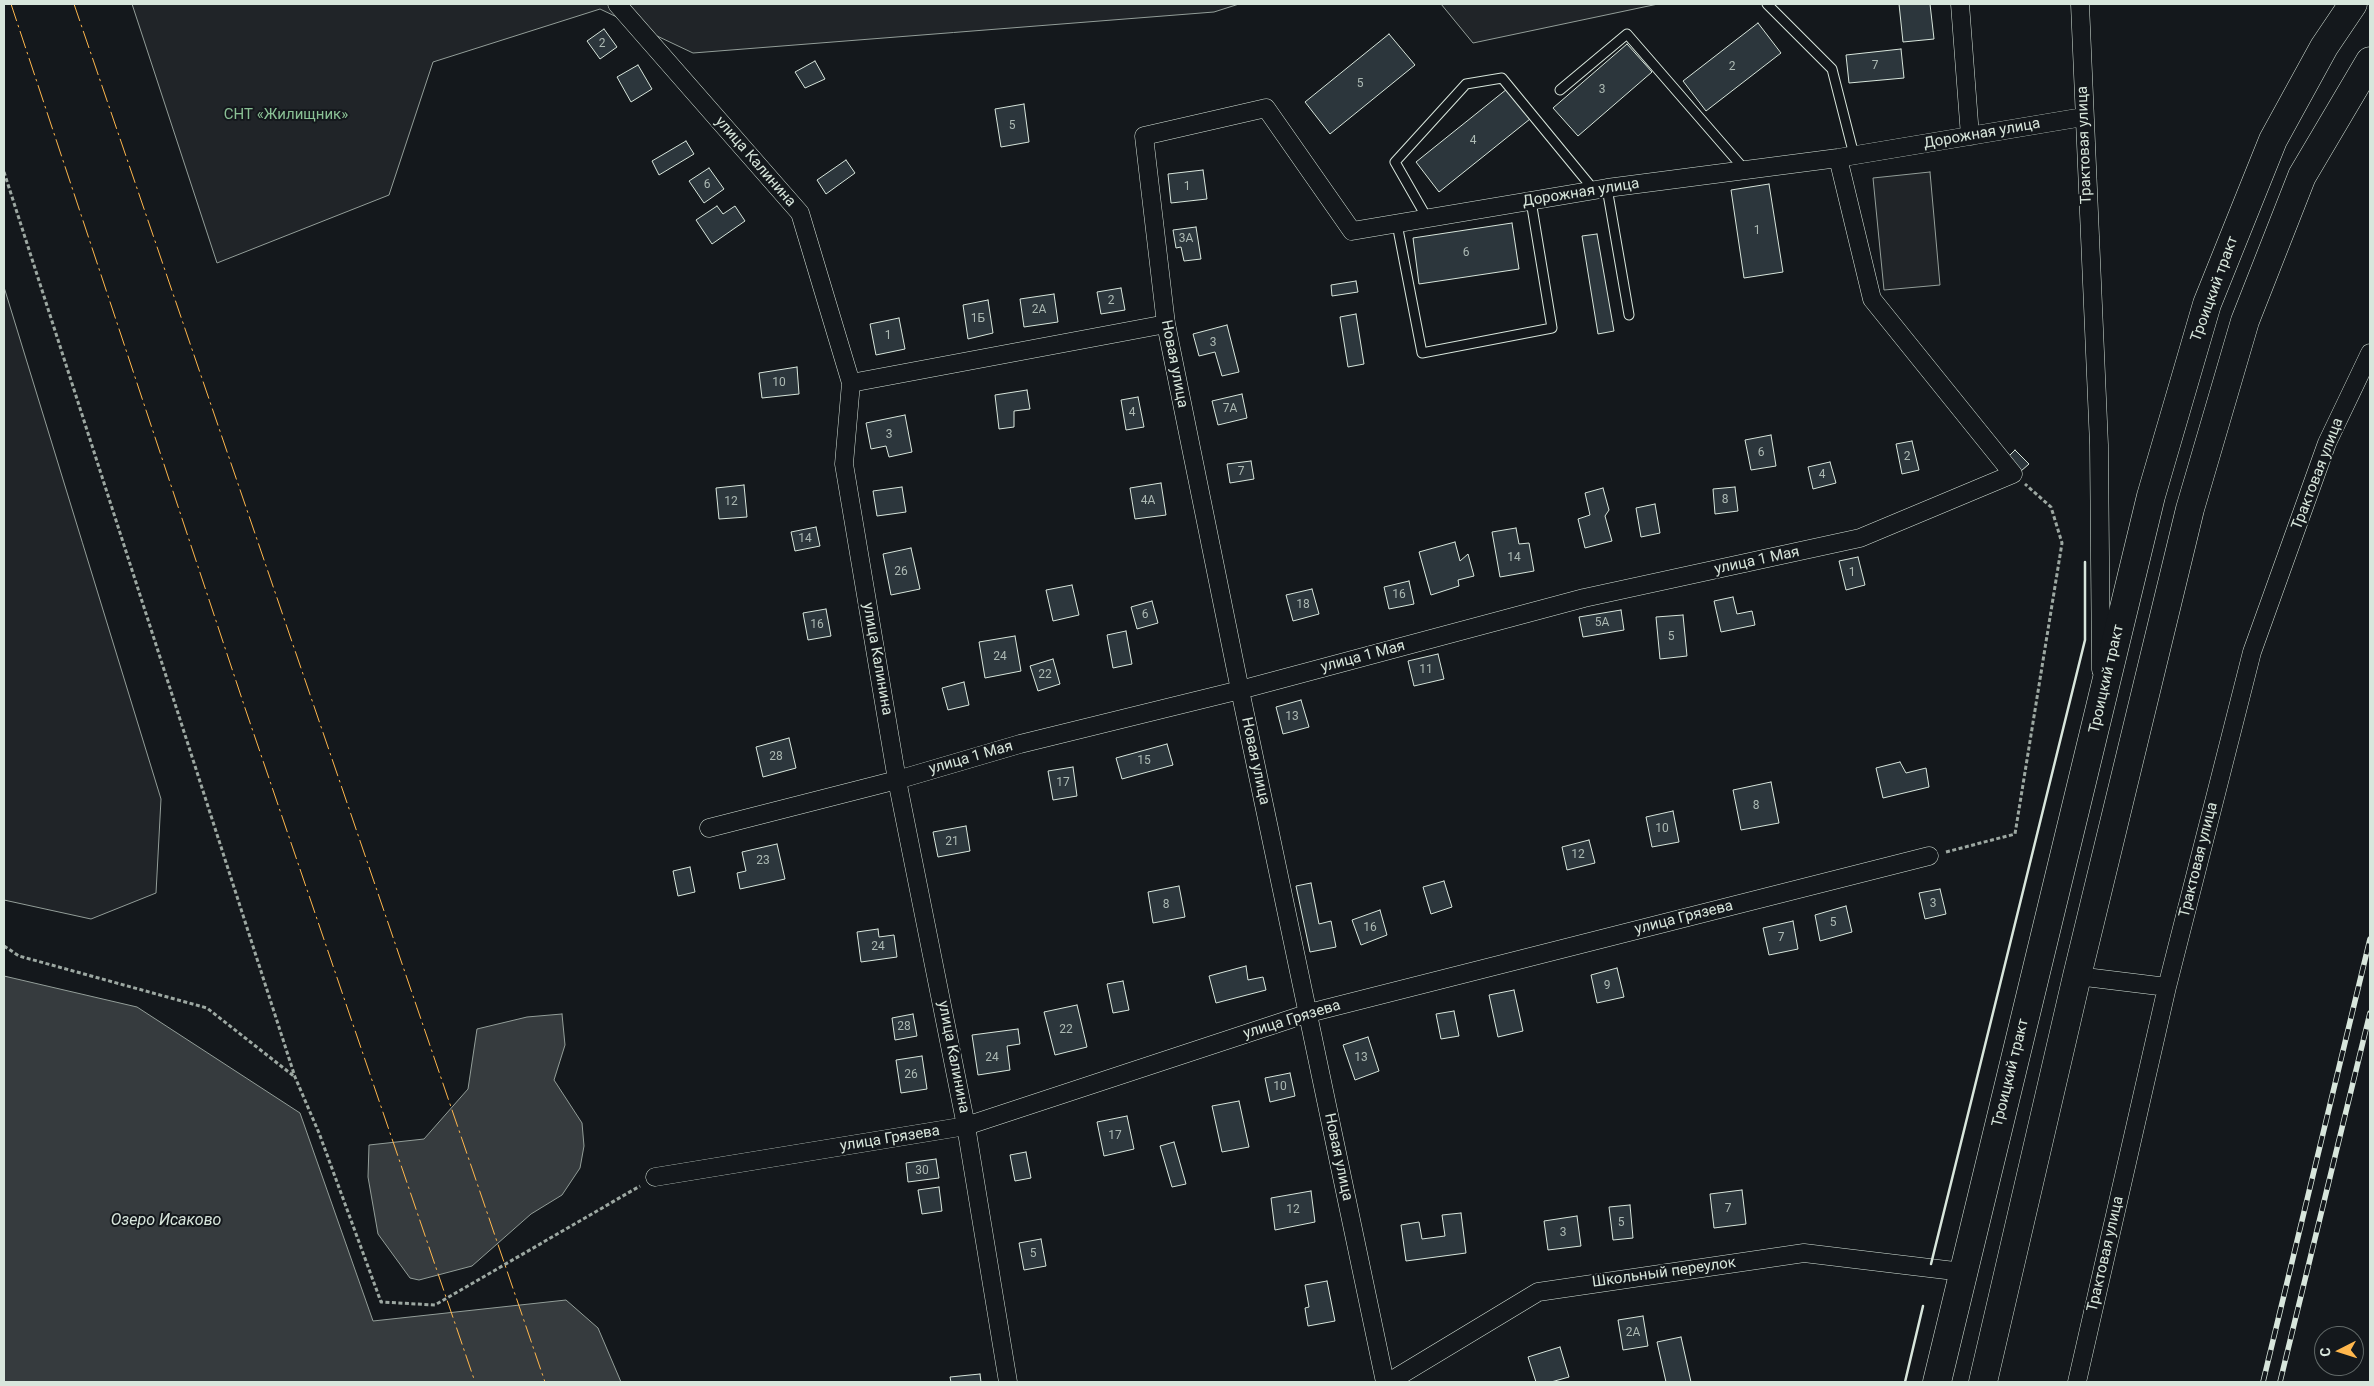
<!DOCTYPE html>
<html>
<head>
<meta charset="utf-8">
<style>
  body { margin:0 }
  #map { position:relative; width:2374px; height:1386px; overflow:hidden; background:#14181c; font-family:Roboto,sans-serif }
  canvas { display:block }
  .frame { position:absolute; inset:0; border:5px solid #d8e6dc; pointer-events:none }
  .north { position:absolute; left:2314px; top:1326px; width:50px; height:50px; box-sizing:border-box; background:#14181c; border:1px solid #626a69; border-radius:50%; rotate:265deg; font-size:14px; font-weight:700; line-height:20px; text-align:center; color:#d8e6dc }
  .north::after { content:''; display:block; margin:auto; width:18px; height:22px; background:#ffb74d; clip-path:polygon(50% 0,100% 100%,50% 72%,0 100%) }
</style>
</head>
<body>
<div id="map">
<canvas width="2374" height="1386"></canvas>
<div class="frame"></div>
<div class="north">С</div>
</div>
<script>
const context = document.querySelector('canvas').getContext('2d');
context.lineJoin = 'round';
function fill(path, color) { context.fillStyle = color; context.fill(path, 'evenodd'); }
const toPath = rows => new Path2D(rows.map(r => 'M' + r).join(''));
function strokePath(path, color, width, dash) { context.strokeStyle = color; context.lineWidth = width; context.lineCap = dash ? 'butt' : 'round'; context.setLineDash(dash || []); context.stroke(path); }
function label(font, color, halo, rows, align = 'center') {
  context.font = font + ' Roboto,sans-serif'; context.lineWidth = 4; context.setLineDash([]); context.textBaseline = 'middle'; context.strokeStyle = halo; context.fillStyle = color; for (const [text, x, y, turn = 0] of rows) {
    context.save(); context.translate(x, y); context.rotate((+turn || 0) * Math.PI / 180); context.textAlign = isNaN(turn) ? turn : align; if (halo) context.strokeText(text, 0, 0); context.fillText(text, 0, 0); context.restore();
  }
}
const green = toPath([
  [132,4,1239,4,1214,12,693,53,600,9,433,62,389,195,217,263,132,4],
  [1441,4,1658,4,1473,43,1441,4],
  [1930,172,1940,285,1884,290,1873,178,1930,172],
  [4,287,161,799,156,893,91,919,4,900,4,287]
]);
const water = toPath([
  [4,976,137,1007,300,1113,373,1321,566,1300,598,1328,621,1382,4,1382,4,976],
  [562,1014,565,1045,554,1080,582,1123,584,1146,580,1168,562,1195,531,1214,472,1266,419,1280,410,1278,378,1234,368,1177,369,1145,424,1139,468,1089,477,1029,527,1017,562,1014]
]);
const building = toPath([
  [1899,4,1930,4,1934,39,1903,42,1899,4],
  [1758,23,1781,53,1706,111,1683,81,1758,23],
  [604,29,617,47,600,59,587,41,604,29],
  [1389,34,1415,65,1330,134,1305,102,1389,34],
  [1627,44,1652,72,1578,136,1553,108,1627,44],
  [1901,49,1904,78,1849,83,1846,55,1901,49],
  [815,61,825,79,805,88,795,72,815,61],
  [638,65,652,89,631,102,617,77,638,65],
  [1507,89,1530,119,1439,192,1416,162,1507,89],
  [1024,104,1029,142,1001,147,995,109,1024,104],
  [686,141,694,154,659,175,652,161,686,141],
  [846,160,855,173,826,194,817,180,846,160],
  [709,168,724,189,704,203,689,181,709,168],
  [1203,170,1207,199,1171,203,1168,174,1203,170],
  [1769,184,1783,272,1744,278,1731,190,1769,184],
  [717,206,723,214,735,206,745,221,712,244,696,220,717,206],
  [1512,223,1519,269,1419,284,1413,238,1512,223],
  [1196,227,1201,259,1184,261,1181,247,1176,248,1173,230,1196,227],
  [1597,234,1614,331,1598,334,1582,236,1597,234],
  [1356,281,1358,292,1332,296,1331,285,1356,281],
  [1121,288,1125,310,1101,314,1097,292,1121,288],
  [1054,294,1058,322,1024,327,1020,299,1054,294],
  [988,300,993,333,968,339,963,305,988,300],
  [1356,314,1364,364,1348,367,1340,317,1356,314],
  [899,318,905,349,876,355,870,324,899,318],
  [1227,325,1239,372,1222,376,1215,352,1199,356,1193,334,1227,325],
  [797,367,799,394,762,398,759,373,797,367],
  [1027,390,1030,409,1014,411,1014,427,999,429,995,395,1027,390],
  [1242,394,1247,418,1218,425,1212,401,1242,394],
  [1138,397,1144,427,1126,430,1121,400,1138,397],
  [905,415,912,452,889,457,886,446,871,449,866,423,905,415],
  [1771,435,1776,466,1751,470,1745,440,1771,435],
  [1912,441,1919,470,1902,474,1896,444,1912,441],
  [2015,450,2029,464,2021,471,2008,457,2015,450],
  [1251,461,1254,479,1230,483,1227,464,1251,461],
  [1830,462,1836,483,1813,489,1808,467,1830,462],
  [1161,483,1166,515,1135,519,1130,488,1161,483],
  [744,485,747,517,719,519,716,488,744,485],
  [902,487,906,512,877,516,873,491,902,487],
  [1735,487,1738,511,1715,514,1713,489,1735,487],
  [1603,488,1609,510,1605,516,1612,541,1585,548,1578,519,1590,515,1585,493,1603,488],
  [1655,504,1660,533,1641,537,1636,508,1655,504],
  [816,527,820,546,795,551,791,532,816,527],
  [1516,528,1519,544,1529,543,1534,571,1500,577,1492,532,1516,528],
  [1455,542,1460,561,1468,554,1474,576,1458,580,1459,586,1431,595,1419,552,1455,542],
  [911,548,920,589,891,595,883,554,911,548],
  [1858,557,1865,585,1846,590,1839,561,1858,557],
  [1409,581,1414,604,1389,609,1384,587,1409,581],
  [1072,585,1079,615,1053,621,1046,590,1072,585],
  [1312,589,1319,614,1293,621,1286,595,1312,589],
  [1733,597,1737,614,1752,611,1755,625,1721,632,1714,601,1733,597],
  [1152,601,1158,623,1137,629,1131,607,1152,601],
  [826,609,831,636,808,640,803,613,826,609],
  [1621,610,1624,630,1583,637,1579,617,1621,610],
  [1683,615,1687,656,1660,659,1656,617,1683,615],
  [1126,631,1132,664,1113,668,1107,635,1126,631],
  [1015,636,1021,671,985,678,979,642,1015,636],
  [1438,654,1444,679,1414,686,1408,661,1438,654],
  [1053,659,1060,684,1038,691,1030,666,1053,659],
  [964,682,969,705,948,710,942,688,964,682],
  [1301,700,1309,727,1283,734,1276,707,1301,700],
  [789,738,796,768,763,777,756,747,789,738],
  [1167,744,1173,765,1122,779,1116,758,1167,744],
  [1900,762,1906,773,1926,768,1929,787,1883,798,1876,768,1900,762],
  [1073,767,1077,796,1053,800,1048,771,1073,767],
  [1771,782,1779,823,1741,830,1733,790,1771,782],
  [1673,811,1679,842,1652,847,1646,817,1673,811],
  [966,826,970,851,938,857,933,832,966,826],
  [1589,840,1595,863,1567,870,1562,847,1589,840],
  [777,844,785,879,740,889,737,873,746,871,742,852,777,844],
  [690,867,695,892,678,896,673,871,690,867],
  [1444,881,1452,907,1431,914,1423,887,1444,881],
  [1311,883,1319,924,1331,921,1336,947,1310,952,1296,886,1311,883],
  [1179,886,1185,917,1153,923,1148,892,1179,886],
  [1940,889,1946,914,1925,919,1919,893,1940,889],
  [1846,906,1852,932,1820,941,1815,915,1846,906],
  [1380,910,1387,935,1361,945,1352,920,1380,910],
  [1793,921,1798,949,1769,955,1763,928,1793,921],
  [878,929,879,937,894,935,897,957,861,962,857,932,878,929],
  [1246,966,1248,980,1263,977,1266,990,1216,1003,1209,976,1246,966],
  [1617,968,1624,997,1597,1003,1591,975,1617,968],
  [1123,981,1129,1010,1113,1013,1107,984,1123,981],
  [1514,990,1523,1031,1498,1037,1489,995,1514,990],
  [1077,1005,1087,1047,1055,1055,1044,1012,1077,1005],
  [1454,1011,1459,1036,1441,1039,1436,1014,1454,1011],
  [913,1014,917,1036,895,1040,892,1018,913,1014],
  [1018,1029,1020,1044,1007,1046,1010,1070,978,1075,972,1035,1018,1029],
  [1368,1037,1379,1071,1355,1080,1343,1045,1368,1037],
  [922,1056,927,1089,901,1093,896,1060,922,1056],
  [1290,1073,1295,1096,1270,1102,1265,1078,1290,1073],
  [1239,1101,1249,1147,1222,1152,1212,1106,1239,1101],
  [1127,1116,1134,1149,1104,1156,1097,1122,1127,1116],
  [1174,1142,1186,1184,1172,1187,1160,1146,1174,1142],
  [1026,1152,1031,1178,1015,1181,1010,1155,1026,1152],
  [936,1159,939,1178,908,1182,906,1163,936,1159],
  [939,1187,942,1211,922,1214,918,1190,939,1187],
  [1742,1190,1746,1224,1714,1228,1710,1194,1742,1190],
  [1311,1191,1315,1222,1275,1230,1271,1198,1311,1191],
  [1630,1205,1633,1238,1613,1240,1609,1207,1630,1205],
  [1461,1213,1466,1253,1406,1261,1401,1225,1419,1222,1422,1239,1445,1236,1442,1215,1461,1213],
  [1577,1216,1581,1246,1548,1250,1544,1221,1577,1216],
  [1041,1239,1046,1266,1024,1270,1019,1243,1041,1239],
  [1327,1281,1335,1321,1308,1326,1305,1308,1309,1307,1305,1285,1327,1281],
  [1643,1316,1648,1346,1623,1350,1618,1320,1643,1316],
  [1681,1337,1691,1382,1666,1382,1657,1342,1681,1337],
  [1560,1347,1569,1377,1551,1382,1536,1382,1528,1357,1560,1347],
  [980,1374,981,1382,951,1382,950,1377,980,1374]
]);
const path = toPath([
  [4,172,295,1077,319,1133,381,1302,435,1305,640,1186],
  [1946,852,2015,834,2062,543,2051,507,2025,484],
  [4,946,19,956,207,1008,295,1077]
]);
const service = toPath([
  [1767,4,1832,69,1854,155],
  [1560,90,1627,34,1745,170],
  [1607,188,1629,315],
  [1427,218,1395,162,1466,84,1502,78,1594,190],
  [1397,224,1422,353,1552,328,1531,201]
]);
const minor = toPath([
  [617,4,800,213,851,383,844,464,897,780,966,1126,1008,1382],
  [1960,4,1970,136],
  [2080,4,2099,445,2101,670],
  [851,383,1166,324],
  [709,828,897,780,1020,744,1240,690,1584,598,1860,538,2013,474,1872,299,1838,158],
  [2077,976,2167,987],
  [655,1177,966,1126,1309,1013,1929,856],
  [1385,1382,1240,690,1166,324,1144,136,1266,108,1352,231,1607,188,1838,158,2083,117],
  [1389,1382,1538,1292,1804,1253,1963,1272],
  [2077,1382,2167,987,2252,652,2327,443,2370,353]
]);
const primary = toPath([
  [1937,1382,2151,496,2207,304,2273,140,2324,47,2353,4],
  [1983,1382,2077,976,2190,509,2245,321,2302,176,2370,61]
]);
const rail = toPath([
  [2263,1382,2370,939],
  [2280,1382,2370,1013]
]);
const wall = toPath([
  [1931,1264,2085,640,2085,562],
  [1905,1382,1923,1306]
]);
const power = toPath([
  [11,4,245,708,475,1382],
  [74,4,545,1382]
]);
const numberNames = [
  ["2",602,44],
  ["7",1875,66],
  ["2",1732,67],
  ["5",1360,84],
  ["3",1602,90],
  ["5",1012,126],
  ["4",1473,141],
  ["6",707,185],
  ["1",1187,187],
  ["1",1757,231],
  ["3А",1186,239],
  ["6",1466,253],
  ["2",1111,301],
  ["2А",1039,310],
  ["1Б",978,319],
  ["1",888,336],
  ["3",1213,343],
  ["10",779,383],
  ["7А",1230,409],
  ["4",1132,413],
  ["3",889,435],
  ["6",1761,453],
  ["2",1907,457],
  ["7",1241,472],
  ["4",1822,475],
  ["8",1725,500],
  ["4А",1148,501],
  ["12",731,502],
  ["14",805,539],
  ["14",1514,558],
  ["26",901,572],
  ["1",1852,573],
  ["16",1399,595],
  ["18",1303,605],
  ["6",1145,615],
  ["5А",1602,623],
  ["16",817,625],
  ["5",1671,637],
  ["24",1000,657],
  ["11",1426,670],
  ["22",1045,675],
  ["13",1292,717],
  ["28",776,757],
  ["15",1144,761],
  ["17",1063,783],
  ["8",1756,806],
  ["10",1662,829],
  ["21",952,842],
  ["12",1578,855],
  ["23",763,861],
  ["3",1933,904],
  ["8",1166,905],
  ["5",1833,923],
  ["16",1370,928],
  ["7",1781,938],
  ["24",878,947],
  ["9",1607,986],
  ["28",904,1027],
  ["22",1066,1030],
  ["24",992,1058],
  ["13",1361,1058],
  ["26",911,1075],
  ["10",1280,1087],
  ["17",1115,1136],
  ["30",922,1171],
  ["7",1728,1209],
  ["12",1293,1210],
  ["5",1621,1223],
  ["3",1563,1233],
  ["5",1033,1254],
  ["2А",1633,1333]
];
const parkNames = [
  ["СНТ «Жилищник»",286,115]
];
const streetNames = [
  ["Дорожная улица",1982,134,-10],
  ["Трактовая улица",2085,145,-92],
  ["улица Калинина",755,162,49],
  ["Дорожная улица",1581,193,-9],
  ["Троицкий тракт",2215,289,-70],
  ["Новая улица",1174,364,79],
  ["Трактовая улица",2318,474,-69],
  ["улица 1 Мая",1757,561,-12],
  ["улица 1 Мая",1363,657,-15],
  ["улица Калинина",877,659,80],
  ["Троицкий тракт",2107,679,-77],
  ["улица 1 Мая",971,758,-16],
  ["Новая улица",1255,761,78],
  ["Трактовая улица",2199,860,-76],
  ["улица Грязева",1684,918,-14],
  ["улица Грязева",1292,1020,-17],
  ["улица Калинина",953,1057,79],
  ["Троицкий тракт",2011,1073,-76],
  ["улица Грязева",890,1139,-9],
  ["Новая улица",1338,1157,78],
  ["Трактовая улица",2106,1254,-77],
  ["Школьный переулок",1664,1273,-8]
];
const waterNames = [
  ["Озеро Исаково",166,1221]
];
fill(green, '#202428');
strokePath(green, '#939e99', 1);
fill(water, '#363b3e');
strokePath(water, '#939e99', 1);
fill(building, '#2c363c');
strokePath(building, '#d8e6dc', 1);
strokePath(service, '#d8e6dc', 11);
strokePath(minor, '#d8e6dc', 19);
strokePath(primary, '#d8e6dc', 29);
strokePath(path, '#9da8a2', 3, [4, 2.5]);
strokePath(service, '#14181c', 9);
strokePath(minor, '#14181c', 18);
strokePath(primary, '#14181c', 28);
strokePath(rail, '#d8e6dc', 5.5);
strokePath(rail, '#14181c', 4, [11]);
strokePath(wall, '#d8e6dc', 2.5);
strokePath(power, '#ffb74d', 1, [18, 4, 2.5, 4]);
label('12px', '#adbab4', null, numberNames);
label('15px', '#8ac095', '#14181c', parkNames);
label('15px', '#d8e6dc', '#14181c', streetNames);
label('italic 16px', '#d8e6dc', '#14181c', waterNames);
</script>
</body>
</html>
